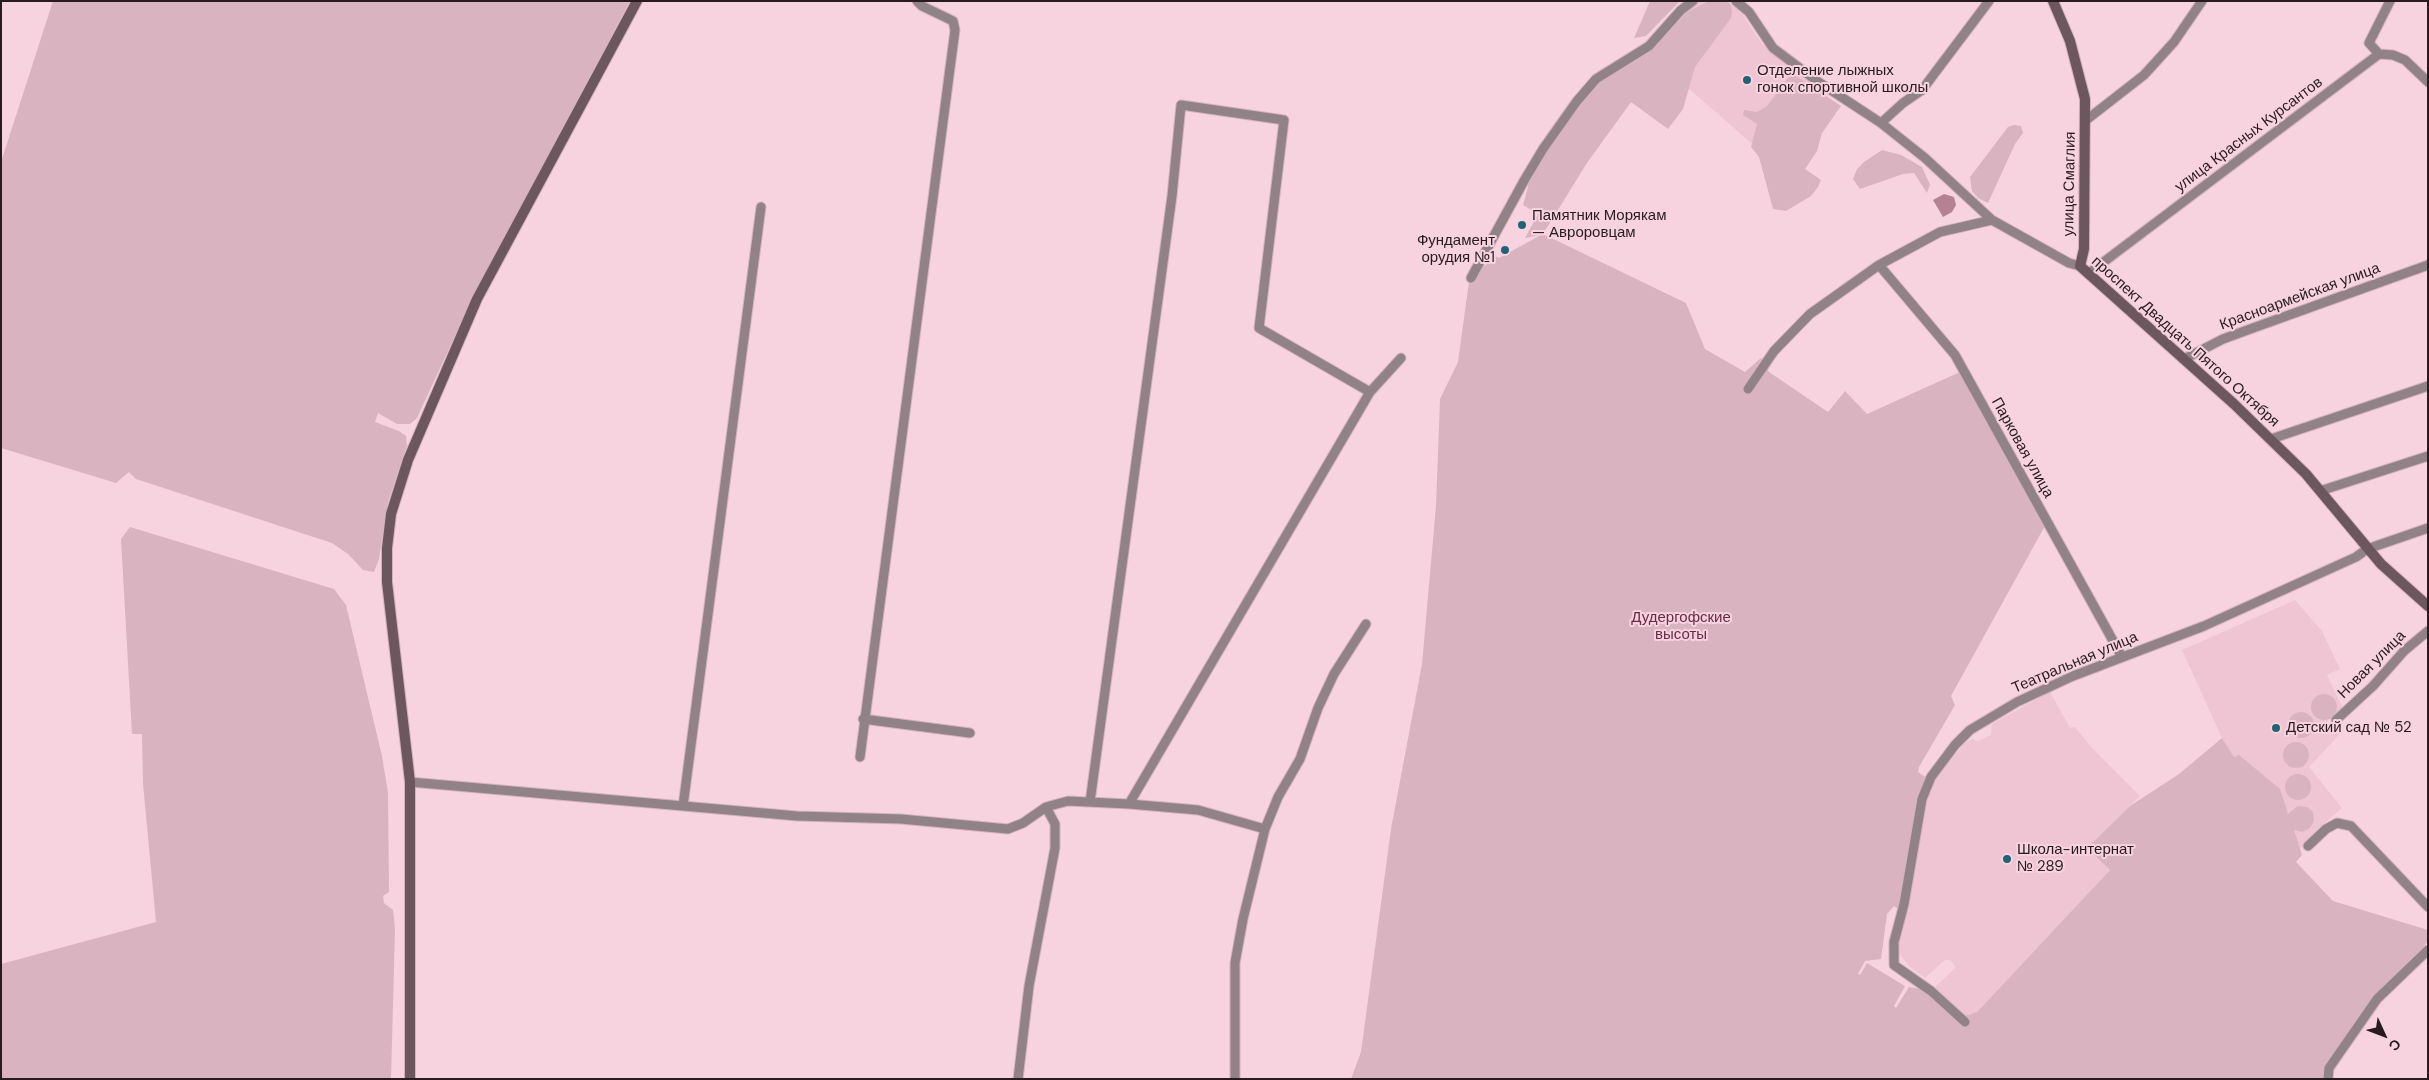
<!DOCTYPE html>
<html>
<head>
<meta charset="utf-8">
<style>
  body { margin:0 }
  #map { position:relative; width:2429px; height:1080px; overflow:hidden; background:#f7d3df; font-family:"DM Sans",sans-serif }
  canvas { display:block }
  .frame { position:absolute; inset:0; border:2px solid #281b1f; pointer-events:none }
  .north { position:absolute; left:2359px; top:1010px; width:50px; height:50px; -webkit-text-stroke:4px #f7d3df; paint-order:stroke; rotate:133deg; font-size:14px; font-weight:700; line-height:20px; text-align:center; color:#281b1f }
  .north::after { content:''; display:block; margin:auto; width:18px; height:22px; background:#281b1f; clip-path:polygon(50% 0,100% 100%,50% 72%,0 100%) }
</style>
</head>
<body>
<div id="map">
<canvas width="2429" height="1080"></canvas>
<div class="frame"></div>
<div class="north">С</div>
</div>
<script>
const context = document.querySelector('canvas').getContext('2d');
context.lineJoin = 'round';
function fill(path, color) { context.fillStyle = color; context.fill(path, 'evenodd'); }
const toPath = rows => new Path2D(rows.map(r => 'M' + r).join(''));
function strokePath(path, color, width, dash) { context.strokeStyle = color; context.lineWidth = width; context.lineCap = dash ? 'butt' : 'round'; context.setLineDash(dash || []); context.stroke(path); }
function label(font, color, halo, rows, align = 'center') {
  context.font = font + ' "DM Sans",sans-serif'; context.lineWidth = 4; context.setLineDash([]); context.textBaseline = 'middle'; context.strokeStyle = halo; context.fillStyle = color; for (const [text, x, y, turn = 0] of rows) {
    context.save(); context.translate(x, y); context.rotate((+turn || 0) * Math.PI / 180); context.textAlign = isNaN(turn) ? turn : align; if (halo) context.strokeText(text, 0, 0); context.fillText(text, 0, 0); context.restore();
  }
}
const built = toPath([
  [1728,1,1739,9,1762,44,1820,85,1766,156,1648,53,1696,2],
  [2295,600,2322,631,2340,669,2327,675,2343,708,2328,721,2339,735,2309,767,2342,808,2311,835,2298,851,2277,830,2222,738,2182,650],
  [2050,692,2070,728,2075,727,2092,748,2140,796,2087,848,2110,870,1962,1028,1931,991,1956,967,1950,960,1945,960,1925,978,1910,967,1901,956,1898,946,1926,800,1936,777,1966,742,1972,739,1978,741,1991,735,1992,724]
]);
const green = toPath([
  [53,1,630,1,472,299,417,418,410,424,397,424,378,413,375,422,399,431,406,436,407,446,388,502,379,559,374,572,363,570,348,554,332,543,136,479,129,472,116,483,1,448,1,162],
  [1650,1,1680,1,1646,36,1634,38],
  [1709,1,1726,1,1730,4,1732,11,1731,18,1695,67,1683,109,1668,129,1631,102,1587,163,1543,234,1686,303,1705,349,1745,372,1761,358,1769,372,1828,412,1845,391,1867,414,1960,372,2046,524,1951,696,1955,705,1919,767,1918,772,1927,778,1901,912,1894,906,1887,914,1881,959,1865,961,1858,974,1860,975,1867,963,1905,986,1894,1006,1896,1008,1909,987,1920,989,1940,1002,1957,1019,1977,1012,2110,870,2087,848,2130,806,2179,774,2222,738,2234,757,2239,755,2280,789,2288,814,2298,806,2307,807,2313,812,2314,821,2310,828,2302,832,2294,830,2302,855,2296,862,2333,901,2428,930,2428,941,2362,1025,2325,1079,1351,1079,1361,1052,1391,829,1422,664,1436,506,1440,399,1458,362,1470,274,1491,262,1495,256,1499,258,1541,235,1525,238,1538,214,1523,205,1528,187,1529,175,1596,81,1634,62,1650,51,1687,12],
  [1792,73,1841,106,1822,133,1817,151,1805,169,1821,180,1818,187,1811,196,1786,211,1773,209,1759,157,1751,147,1757,124,1743,115,1744,110,1757,112,1767,106],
  [2014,125,2021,126,2023,133,2015,144,1988,203,1978,198,1972,191,1970,177,2008,127],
  [1882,150,1901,155,1922,167,1930,185,1927,193,1914,173,1903,174,1860,189,1853,179,1857,169,1864,162],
  [130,527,334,589,346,605,382,756,388,793,389,892,383,896,384,903,393,910,395,929,391,1079,1,1079,1,964,156,922,143,784,142,734,132,734,121,539],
  '2311 707a13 13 0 1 1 26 0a13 13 0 1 1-26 0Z',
  '2288 725a13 13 0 1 1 26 0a13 13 0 1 1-26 0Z',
  '2283 755a13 13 0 1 1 26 0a13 13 0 1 1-26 0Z',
  '2285 787a13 13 0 1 1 26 0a13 13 0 1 1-26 0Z'
]);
const water = toPath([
  [1944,194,1954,197,1956,205,1952,212,1943,217,1933,200]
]);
const street = toPath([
  [1736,1,1749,12,1773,48,1817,81,1881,123,1925,158,1992,220,2069,263,2080,266],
  [2379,54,2369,43,2390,1],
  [2085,121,2144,75,2174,42,2202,1],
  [1881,123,1903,103,1922,90,1989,1],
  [1879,265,1955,355,2122,657],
  [2089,273,2379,54,2393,55,2405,60,2428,82],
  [1471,278,1525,179,1543,149,1577,101,1596,79,1649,46,1681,10,1693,1],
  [2184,359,2223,339,2253,328,2428,265],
  [1748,389,1774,351,1810,314,1879,265,1940,232,1992,220],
  [1370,392,1401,358],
  [2271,439,2428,386],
  [2320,491,2428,456],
  [863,719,970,733],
  [2336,720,2373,686,2404,651,2428,631],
  [860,757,955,30,953,21,922,6,917,1],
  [410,782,797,816,901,819,1008,829,1023,823,1046,807,1068,801,1129,804,1198,810,1265,829],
  [1090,802,1172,196,1181,105,1284,120,1259,328,1370,392,1129,804],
  [683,806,761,207],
  [2308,846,2326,829,2337,823,2351,826,2428,907],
  [1965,1022,1931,991,1894,965,1894,942,1904,904,1922,799,1931,777,1955,745,1970,730,2017,702,2073,676,2204,626,2356,557,2367,549,2428,528],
  [1018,1079,1029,986,1055,848,1055,824,1046,807],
  [1235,1079,1235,963,1243,919,1265,829,1278,797,1300,759,1318,708,1334,674,1366,624],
  [2328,1079,2329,1068,2377,999,2428,950]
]);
const secondary = toPath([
  [2053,1,2070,41,2085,99,2084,249,2080,266,2234,404,2306,474,2381,564,2428,606],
  [410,1079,410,782,387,582,387,548,391,514,408,460,477,299,637,1]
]);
const markers = [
  [1747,80,5,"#236177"],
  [1522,225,5,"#236177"],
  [1505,250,5,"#236177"],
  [2276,728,5,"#236177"],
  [2007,859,5,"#236177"]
];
const poiNames = [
  ["Отделение лыжных",1757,71],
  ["гонок спортивной школы",1757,88],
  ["Памятник Морякам",1532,216],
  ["— Авроровцам",1532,233],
  ["Фундамент",1495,241,"right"],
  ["орудия №1",1495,258,"right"],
  ["Детский сад № 52",2286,728],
  ["Школа-интернат",2017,850],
  ["№ 289",2017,867]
];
const streetNames = [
  ["улица Красных Курсантов",2249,135,-37],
  ["улица Смаглия",2070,184,-89],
  ["Красноармейская улица",2300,297,-20],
  ["проспект Двадцать Пятого Октября",2185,342,42],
  ["Парковая улица",2022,448,61],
  ["Театральная улица",2075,663,-23],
  ["Новая улица",2372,665,-45]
];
const parkNames = [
  ["Дудергофские",1681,618],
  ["высоты",1681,635]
];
fill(built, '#f0c5d3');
fill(green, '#d9b4c0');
fill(water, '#b58294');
strokePath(street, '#d2b2bc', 11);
strokePath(secondary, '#d2b2bc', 12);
strokePath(street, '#918287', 9);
strokePath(secondary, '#6c575e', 10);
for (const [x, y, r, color] of markers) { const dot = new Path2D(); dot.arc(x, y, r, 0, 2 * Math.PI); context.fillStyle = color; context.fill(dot); strokePath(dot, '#f7d3df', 2); }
label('15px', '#281b1f', '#f7d3df', poiNames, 'left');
label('15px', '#281b1f', '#f7d3df', streetNames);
label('15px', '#692a44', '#f7d3df', parkNames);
</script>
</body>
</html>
